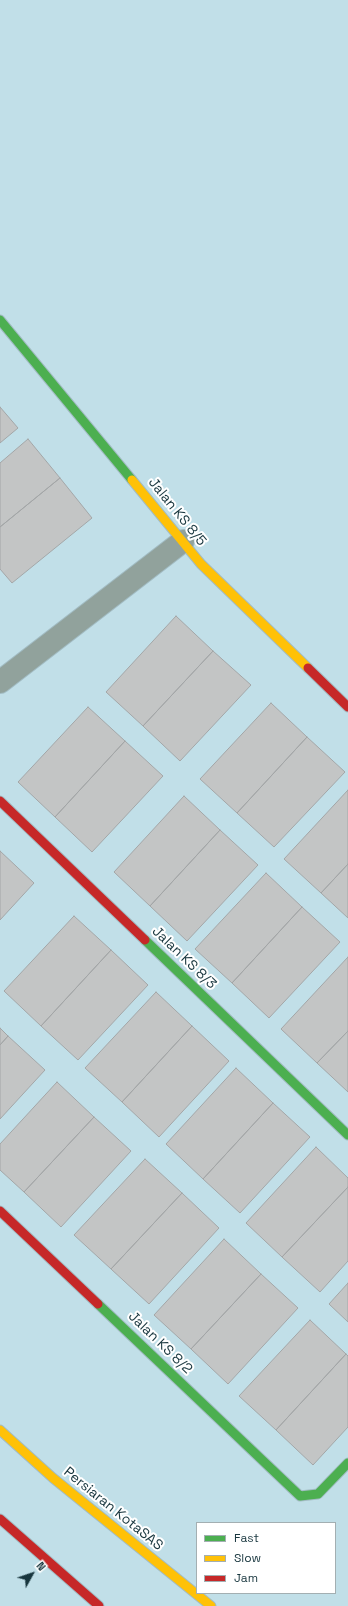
<!DOCTYPE html>
<html>
<head>
<meta charset="utf-8">
<style>
  body { margin:0 }
  #map { position:relative; width:348px; height:1606px; overflow:hidden; background:#c1dfe8; font-family:"Space Grotesk",sans-serif }
  canvas { display:block }
  .legend { position:absolute; left:196px; top:1522px; width:140px; height:72px; box-sizing:border-box; background:#fff; border:1px solid #a3afb2; margin:0; padding:5px 7px; list-style:none; font-size:12px; color:#18363e }
  .legend li { display:flex; align-items:center; gap:8px; height:20px }
  .legend b { width:20px; border:1px solid #a3afb2 }
  .north { position:absolute; left:12px; top:1554px; width:40px; height:40px; -webkit-text-stroke:3px #fff; paint-order:stroke; rotate:50deg; font-size:11px; font-weight:700; line-height:16px; text-align:center; color:#18363e }
  .north::after { content:''; display:block; margin:auto; width:14px; height:18px; background:#18363e; clip-path:polygon(50% 0,100% 100%,50% 72%,0 100%) }
</style>
</head>
<body>
<div id="map">
<canvas width="348" height="1606"></canvas>
<ul class="legend">
<li><b style="height:5px;background:#4caf50"></b>Fast</li>
<li><b style="height:5px;background:#ffc107"></b>Slow</li>
<li><b style="height:5px;background:#c62828"></b>Jam</li>
</ul>
<div class="north">N</div>
</div>
<script>
const context = document.querySelector('canvas').getContext('2d');
context.lineJoin = 'round';
function fill(path, color) { context.fillStyle = color; context.fill(path, 'evenodd'); }
const toPath = rows => new Path2D(rows.map(r => 'M' + r).join(''));
function strokePath(path, color, width, dash) { context.strokeStyle = color; context.lineWidth = width; context.lineCap = dash ? 'butt' : 'round'; context.setLineDash(dash || []); context.stroke(path); }
function label(font, color, halo, rows, align = 'center') {
  context.font = font + ' "Space Grotesk",sans-serif'; context.lineWidth = 4; context.setLineDash([]); context.textBaseline = 'middle'; context.strokeStyle = halo; context.fillStyle = color; for (const [text, x, y, turn = 0] of rows) {
    context.save(); context.translate(x, y); context.rotate((+turn || 0) * Math.PI / 180); context.textAlign = isNaN(turn) ? turn : align; if (halo) context.strokeText(text, 0, 0); context.fillText(text, 0, 0); context.restore();
  }
}
const building = toPath([
  [0,407,18,428,0,443,0,407],
  [28,439,60,478,0,527,0,463,28,439],
  [60,478,92,518,12,583,0,569,0,527,60,478],
  [176,616,213,651,143,726,106,692,176,616],
  [213,651,251,685,180,761,143,726,213,651],
  [271,703,307,737,237,813,200,779,271,703],
  [88,707,125,741,55,817,18,782,88,707],
  [307,737,345,772,274,847,237,813,307,737],
  [125,741,163,776,92,852,55,817,125,741],
  [348,790,348,864,321,893,284,859,348,790],
  [184,796,220,830,150,906,114,872,184,796],
  [220,830,258,865,187,941,150,906,220,830],
  [0,851,34,883,0,920,0,851],
  [348,864,348,918,321,893,348,864],
  [266,873,302,907,232,983,195,949,266,873],
  [302,907,340,942,269,1018,232,983,302,907],
  [74,916,111,950,41,1026,4,991,74,916],
  [111,950,148,985,78,1060,41,1026,111,950],
  [348,957,348,1031,317,1063,281,1029,348,957],
  [156,992,192,1026,122,1102,85,1068,156,992],
  [192,1026,229,1061,159,1137,122,1102,192,1026],
  [0,1028,8,1036,0,1045,0,1028],
  [348,1031,348,1092,317,1063,348,1031],
  [8,1036,45,1070,0,1119,0,1045,8,1036],
  [236,1068,273,1103,203,1179,166,1144,236,1068],
  [57,1082,94,1117,24,1192,0,1170,0,1144,57,1082],
  [273,1103,310,1137,240,1213,203,1179,273,1103],
  [94,1117,131,1151,61,1227,24,1192,94,1117],
  [316,1147,348,1178,348,1187,282,1257,246,1223,316,1147],
  [145,1159,182,1193,111,1269,74,1235,145,1159],
  [348,1187,348,1261,320,1292,282,1257,348,1187],
  [182,1193,219,1228,149,1304,111,1269,182,1193],
  [224,1239,261,1274,191,1349,154,1315,224,1239],
  [261,1274,298,1308,228,1384,191,1349,261,1274],
  [348,1283,348,1322,329,1304,348,1283],
  [310,1320,346,1354,276,1430,239,1396,310,1320],
  [346,1354,348,1356,348,1427,313,1465,276,1430,346,1354]
]);
const street = toPath([
  [0,682,183,541]
]);
const fast = toPath([
  [0,320,132,480],
  [145,940,348,1135],
  [98,1304,300,1496,318,1494,348,1463]
]);
const slow = toPath([
  [132,480,201,564,308,668],
  [0,1430,53,1478,211,1606]
]);
const jam = toPath([
  [308,668,348,707],
  [0,801,145,940],
  [0,1211,98,1304],
  [0,1519,99,1606]
]);
const streetNames = [
  ["Jalan KS 8/5",177,512,51],
  ["Jalan KS 8/3",184,958,44],
  ["Jalan KS 8/2",160,1343,44],
  ["Persiaran KotaSAS",113,1509,39]
];
fill(building, '#c3c5c5');
strokePath(building, '#a3a6a7', 1);
strokePath(street, '#a2bcc3', 24);
strokePath(fast, '#a2bcc3', 11);
strokePath(slow, '#a2bcc3', 11);
strokePath(jam, '#a2bcc3', 11);
strokePath(street, '#91a29c', 22);
strokePath(fast, '#4caf50', 9);
strokePath(slow, '#ffc107', 9);
strokePath(jam, '#c62828', 9);
label('14px', '#18363e', '#fff', streetNames);
</script>
</body>
</html>
